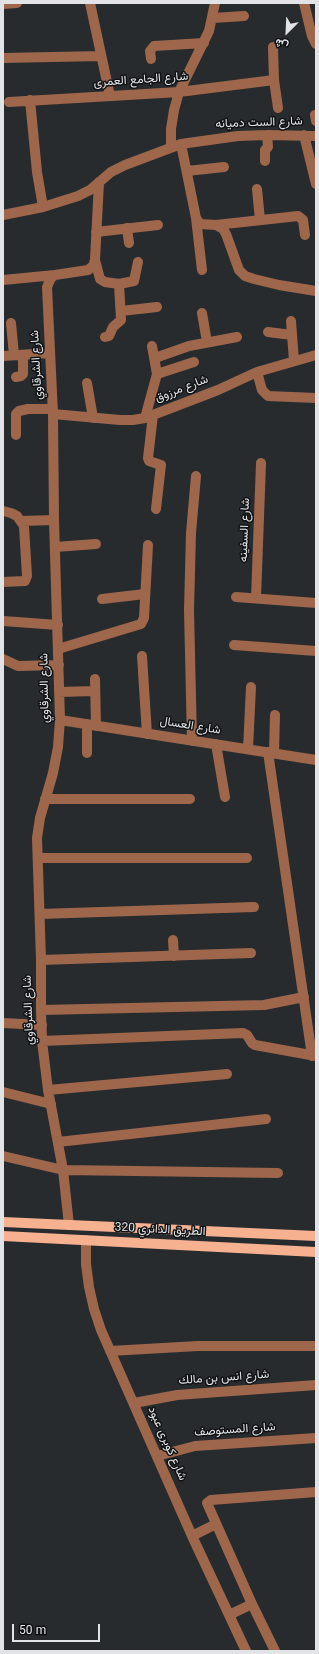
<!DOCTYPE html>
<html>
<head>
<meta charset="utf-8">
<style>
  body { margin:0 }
  #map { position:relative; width:319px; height:1654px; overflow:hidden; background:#272b2e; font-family:Georgia,Vazirmatn,serif }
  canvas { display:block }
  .frame { position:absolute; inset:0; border:4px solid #e1e3e6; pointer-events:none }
  .north { position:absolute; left:267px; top:12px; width:40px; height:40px; -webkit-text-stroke:3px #111315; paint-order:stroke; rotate:204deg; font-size:11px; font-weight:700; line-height:16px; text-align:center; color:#e1e3e6 }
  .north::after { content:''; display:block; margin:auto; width:14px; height:18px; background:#e1e3e6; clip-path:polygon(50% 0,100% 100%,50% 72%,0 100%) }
  .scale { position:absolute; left:12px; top:1624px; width:88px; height:18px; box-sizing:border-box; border:2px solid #e1e3e6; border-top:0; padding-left:5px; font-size:12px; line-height:14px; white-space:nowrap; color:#e1e3e6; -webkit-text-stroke:3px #111315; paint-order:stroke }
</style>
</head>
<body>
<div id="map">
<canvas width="319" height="1654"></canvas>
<div class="frame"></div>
<div class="north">ش</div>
<div class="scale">50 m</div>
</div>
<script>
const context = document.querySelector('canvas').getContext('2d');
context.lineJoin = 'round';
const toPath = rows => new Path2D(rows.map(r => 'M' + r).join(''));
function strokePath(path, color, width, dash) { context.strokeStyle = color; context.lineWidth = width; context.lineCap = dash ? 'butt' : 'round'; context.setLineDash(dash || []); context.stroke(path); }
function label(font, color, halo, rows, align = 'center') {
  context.font = font + ' Georgia,Vazirmatn,serif'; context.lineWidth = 3; context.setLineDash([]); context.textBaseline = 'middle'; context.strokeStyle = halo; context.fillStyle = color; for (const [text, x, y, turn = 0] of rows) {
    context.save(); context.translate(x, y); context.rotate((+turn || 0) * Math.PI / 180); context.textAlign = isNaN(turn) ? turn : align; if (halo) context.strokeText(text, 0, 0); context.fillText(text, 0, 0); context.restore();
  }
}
const minor = toPath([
  [90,3,110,96],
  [304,3,312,36,316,44],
  [3,4,17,3],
  [213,18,244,16],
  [273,47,274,80,278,108],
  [3,58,101,56],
  [151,59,150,51,154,46,204,43],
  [30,100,37,172,43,207],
  [9,102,179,92,274,80],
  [315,115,316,121],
  [304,135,316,184],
  [181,144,196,218,200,224,216,225,223,229,226,234,239,270,245,276,254,279,279,285,316,291],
  [171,147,171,129,174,110,179,92,209,31,215,3],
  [265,161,265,150,268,147,267,135],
  [187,171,224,167],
  [257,189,260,220],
  [3,215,43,207,78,196,90,190,111,172,125,165,181,144,238,136,267,135,316,136],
  [196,218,202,270],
  [216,225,298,216,303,220,305,235],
  [127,228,129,243],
  [96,232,158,225],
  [95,260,100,279,105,282,119,284,121,320,113,327,109,336,105,337],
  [3,280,55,275],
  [119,284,134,281,138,262],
  [121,311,157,307],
  [202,313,207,342],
  [291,321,294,361],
  [11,323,14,355],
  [268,332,292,335],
  [3,356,50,353],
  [155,358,189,346,237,337],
  [257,372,262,390,268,396,316,398],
  [157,374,194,362],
  [16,377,21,376,23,374,23,355],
  [87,383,93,418],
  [53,414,120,420,133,420,145,418,218,390,257,372,316,355],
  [153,415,148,458,149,461,161,465,156,509],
  [145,418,157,374,152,346],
  [16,435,16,414,19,411,28,409,53,409],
  [3,511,11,513,17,516,24,526,27,576,25,581,3,582],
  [21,521,54,520],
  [55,547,96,544],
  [236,597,316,603],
  [256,598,261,463],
  [102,599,145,594],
  [3,621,58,625],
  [234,645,316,651],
  [58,649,141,624,144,618,148,545],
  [142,656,147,734],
  [3,659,18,666,59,665],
  [95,679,96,726],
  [59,692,95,691],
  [60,720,316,760],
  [192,741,189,610,191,533,196,476],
  [216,744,225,797],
  [248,749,251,687],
  [268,752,312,1056],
  [87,753,87,724],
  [274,753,275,715],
  [45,799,190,799],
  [38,858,247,858],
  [40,914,254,907],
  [173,940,174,956],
  [41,960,251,953],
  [41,1010,264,1005,304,997],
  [3,1023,42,1025],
  [42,1041,243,1033,247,1035,252,1043,255,1045,316,1056],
  [48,1090,227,1074],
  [3,1092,51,1104],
  [58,1142,266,1119],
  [3,1156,63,1170,278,1173],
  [69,1225,63,1170,48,1090,42,1041,41,1010,41,960,37,838,40,818,53,773,58,747,60,720,54,520,53,414,47,287,51,278,55,275,88,270,93,266,95,260,99,182],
  [86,1240,86,1264,89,1287,94,1309,101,1330,192,1536,246,1651],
  [110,1351,198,1346,316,1346],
  [134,1403,177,1395,316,1385],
  [157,1456,195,1446,316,1438],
  [192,1536,216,1524],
  [229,1615,252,1604],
  [275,1651,252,1604,207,1503,211,1500,316,1492]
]);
const major = toPath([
  [3,1222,316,1236],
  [3,1236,316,1252]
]);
const streetNames = [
  ["شارع الجامع العمرى",141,81,-4],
  ["شارع الست دميانه",259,124,-2],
  ["شارع الشرقاوي",38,365,-93],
  ["شارع مرزوق",182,390,-21],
  ["شارع السفينه",246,530,-88],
  ["شارع الشرقاوي",46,688,-91],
  ["شارع العسال",190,727,9],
  ["شارع الشرقاوي",30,1010,-92],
  ["الطريق الدائري 320",160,1231,3],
  ["شارع انس بن مالك",224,1379,-4],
  ["شارع المستوصف",235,1431,-4],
  ["شارع كوبرى عبود",166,1444,66]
];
strokePath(minor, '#9e674c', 10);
strokePath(major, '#f6b190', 10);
label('12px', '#e1e3e6', '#111315', streetNames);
</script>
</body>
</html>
